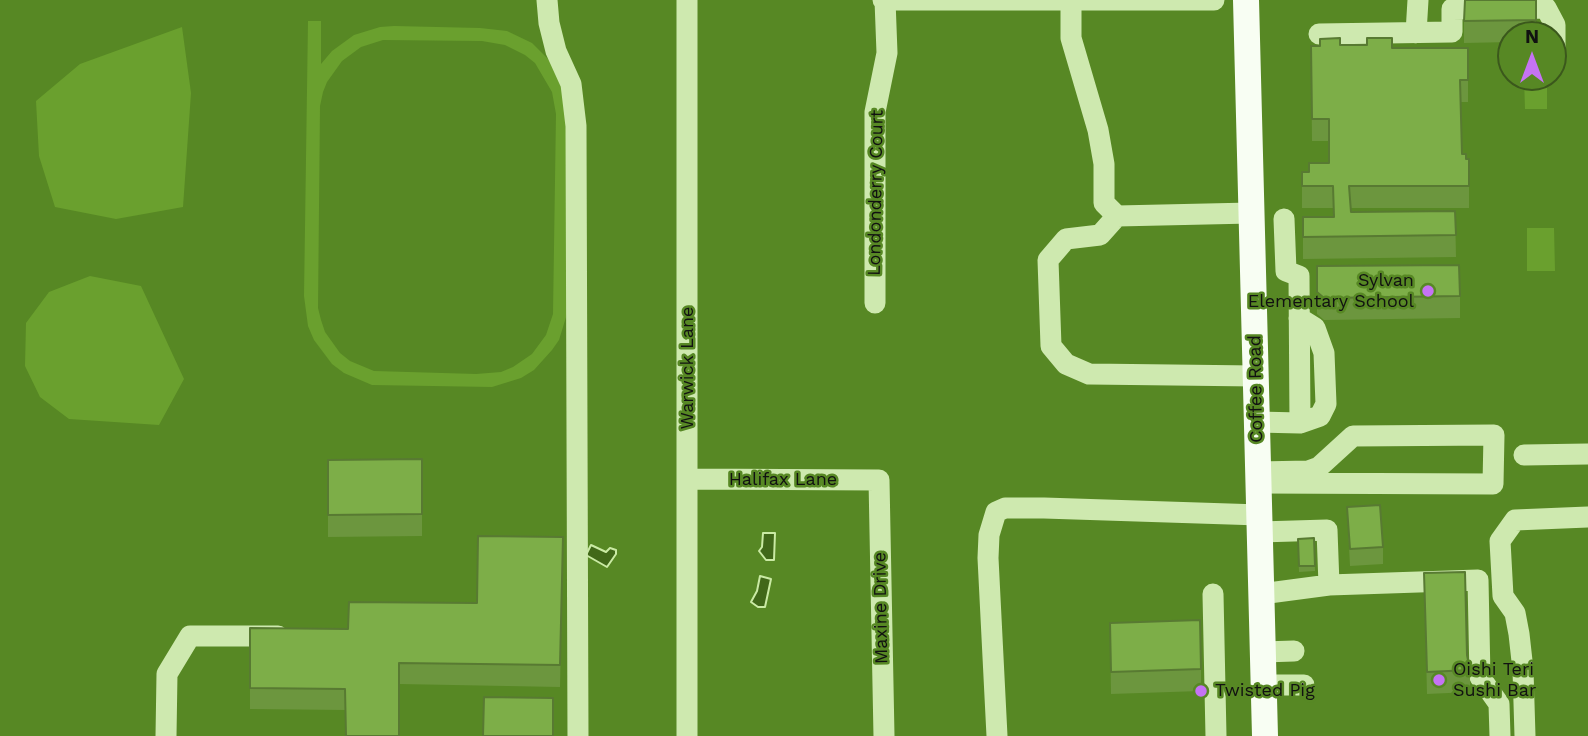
<!DOCTYPE html>
<html>
<head>
<meta charset="utf-8">
<style>
  body { margin:0 }
  #map { position:relative; width:1588px; height:736px; overflow:hidden; background:#578824; font-family:"Work Sans",sans-serif }
  canvas { display:block }
  .north { position:absolute; left:1497px; top:21px; width:70px; height:70px; box-sizing:border-box; background:#578824; border:2px solid #3b581c; border-radius:50%; rotate:0deg; font-size:19px; font-weight:700; line-height:28px; text-align:center; color:#111 }
  .north::after { content:''; display:block; margin:auto; width:24px; height:32px; background:#c573f4; clip-path:polygon(50% 0,100% 100%,50% 72%,0 100%) }
</style>
</head>
<body>
<div id="map">
<canvas width="1588" height="736"></canvas>
<div class="north">N</div>
</div>
<script>
const context = document.querySelector('canvas').getContext('2d');
context.lineJoin = 'round';
function fill(path, color) { context.fillStyle = color; context.fill(path, 'evenodd'); }
const toPath = rows => new Path2D(rows.map(r => 'M' + r).join(''));
function strokePath(path, color, width, dash) { context.strokeStyle = color; context.lineWidth = width; context.lineCap = dash ? 'butt' : 'round'; context.setLineDash(dash || []); context.stroke(path); }
function label(font, color, halo, rows, align = 'center') {
  context.font = font + ' "Work Sans",sans-serif'; context.lineWidth = 5; context.setLineDash([]); context.textBaseline = 'middle'; context.strokeStyle = halo; context.fillStyle = color; for (const [text, x, y, turn = 0] of rows) {
    context.save(); context.translate(x, y); context.rotate((+turn || 0) * Math.PI / 180); context.textAlign = isNaN(turn) ? turn : align; if (halo) context.strokeText(text, 0, 0); context.fillText(text, 0, 0); context.restore();
  }
}
const green = toPath([
  [308,21,321,21,321,64,332,51,354,35,380,27,394,26,480,28,507,31,532,43,551,62,568,100,567,314,559,340,552,350,534,370,521,378,492,387,372,385,344,373,332,364,314,340,308,326,304,296],
  [383,40,482,41,505,45,525,55,535,63,552,92,556,114,553,314,546,335,532,354,513,367,501,372,476,374,374,371,350,361,340,353,325,332,321,320,318,308,320,106,323,92,327,82,342,61,361,47],
  [182,27,191,93,183,207,116,219,55,207,39,156,36,101,80,64],
  [1524,77,1547,79,1547,109,1525,109],
  [1527,228,1554,228,1555,271,1527,271],
  [90,276,141,286,184,379,159,425,69,419,40,397,25,366,26,323,49,292]
]);
const water = toPath([
  [763,533,775,533,774,560,766,560,759,551,762,547,763,533],
  [591,545,606,552,610,548,616,550,616,554,607,567,586,555,591,545],
  [760,576,771,579,765,607,758,607,751,602,757,591,760,576]
]);
const minor = toPath([
  [547,0,549,23,556,51,571,84,576,126,578,736],
  [883,0,1214,0],
  [1071,1,1071,38,1098,130,1104,164,1104,203,1117,216],
  [1416,33,1418,0],
  [1319,34,1452,32,1452,9,1546,8,1555,25,1555,56],
  [1251,213,1117,216,1100,235,1066,239,1048,260,1051,346,1066,364,1089,374,1256,376],
  [1284,219,1286,271,1299,276,1300,423],
  [875,303,875,112,887,53,885,0],
  [1257,422,1300,423,1320,416,1326,404,1324,353,1315,328,1299,318],
  [1524,455,1588,454],
  [1258,472,1308,471,1319,467,1353,436,1494,435,1493,484,1259,483],
  [688,479,879,480,884,736],
  [1260,532,1327,530,1329,585],
  [1213,594,1216,736],
  [1261,594,1329,585,1478,580,1480,677,1499,704,1500,736],
  [1263,652,1294,651],
  [1264,685,1304,685],
  [166,736,167,674,190,636,278,636],
  [687,736,687,0],
  [997,736,988,558,989,535,996,512,1005,508,1044,508,1260,515],
  [1525,736,1523,670,1519,634,1515,613,1503,596,1500,541,1515,520,1588,517]
]);
const major = toPath([
  [1246,0,1265,736]
]);
const wall = toPath([
  [1536,0,1536,35,1511,35,1511,42,1464,43,1464,21],
  [1340,45,1392,48,1468,48,1468,102,1460,102,1462,154,1466,159,1469,159,1469,208,1351,208,1351,212,1455,211,1456,257,1303,259,1303,217,1333,217,1333,208,1302,208,1302,172,1309,172,1329,163,1329,141,1312,141,1311,46],
  [1317,266,1460,296,1460,318,1324,320,1317,314],
  [422,459,422,536,328,537,328,460],
  [1347,507,1383,547,1383,564,1350,566],
  [563,537,560,687,399,684,345,710,250,709,250,628,348,629,477,603],
  [1314,538,1315,571,1299,572,1298,539],
  [1424,573,1467,655,1470,670,1470,692,1427,694],
  [1110,623,1201,669,1201,691,1111,694]
]);
const building = toPath([
  [1465,0,1536,0,1536,20,1464,21,1465,0],
  [1340,38,1340,45,1367,45,1367,38,1392,38,1392,48,1468,48,1468,80,1460,80,1462,154,1466,154,1466,159,1469,159,1469,186,1349,186,1351,212,1455,211,1456,235,1303,237,1303,217,1334,217,1333,186,1302,186,1302,172,1309,172,1309,163,1329,163,1329,119,1312,119,1311,46,1320,46,1320,39,1340,38],
  [1459,265,1460,296,1324,298,1317,292,1317,266,1459,265],
  [422,459,422,514,328,515,328,460,422,459],
  [1380,505,1383,547,1350,549,1347,507,1380,505],
  [478,536,563,537,560,665,399,663,399,736,346,736,345,689,250,688,250,628,348,629,349,602,477,603,478,536],
  [1314,538,1315,566,1299,566,1298,539,1314,538],
  [1465,572,1467,655,1470,670,1427,672,1424,573,1465,572],
  [1200,620,1201,669,1111,672,1110,623,1200,620],
  [484,697,553,698,553,736,483,736,484,697]
]);
const markers = [
  [1428,291,7,"#c573f4"],
  [1439,680,7,"#c573f4"],
  [1201,691,7,"#c573f4"]
];
const streetNames = [
  ["Londonderry Court",876,193,-89],
  ["Warwick Lane",688,368,-90],
  ["Coffee Road",1256,389,-91],
  ["Halifax Lane",783,480],
  ["Maxine Drive",881,608,-91]
];
const poiNames = [
  ["Sylvan",1414,281,"right"],
  ["Elementary School",1414,302,"right"],
  ["Oishi Teri",1453,670],
  ["Sushi Bar",1453,691],
  ["Twisted Pig",1215,691]
];
fill(green, '#6aa02e');
fill(water, '#416819');
strokePath(water, '#caeaa4', 2);
strokePath(minor, '#cee9af', 21);
strokePath(major, '#f8fef3', 26);
fill(wall, '#6c963e');
fill(building, '#7dae48');
strokePath(building, '#587a32', 2);
for (const [x, y, r, color] of markers) { const dot = new Path2D(); dot.arc(x, y, r, 0, 2 * Math.PI); context.fillStyle = color; context.fill(dot); strokePath(dot, '#578824', 2.5); }
label('18px', '#111', '#578824', streetNames);
label('18px', '#111', '#578824', poiNames, 'left');
</script>
</body>
</html>
